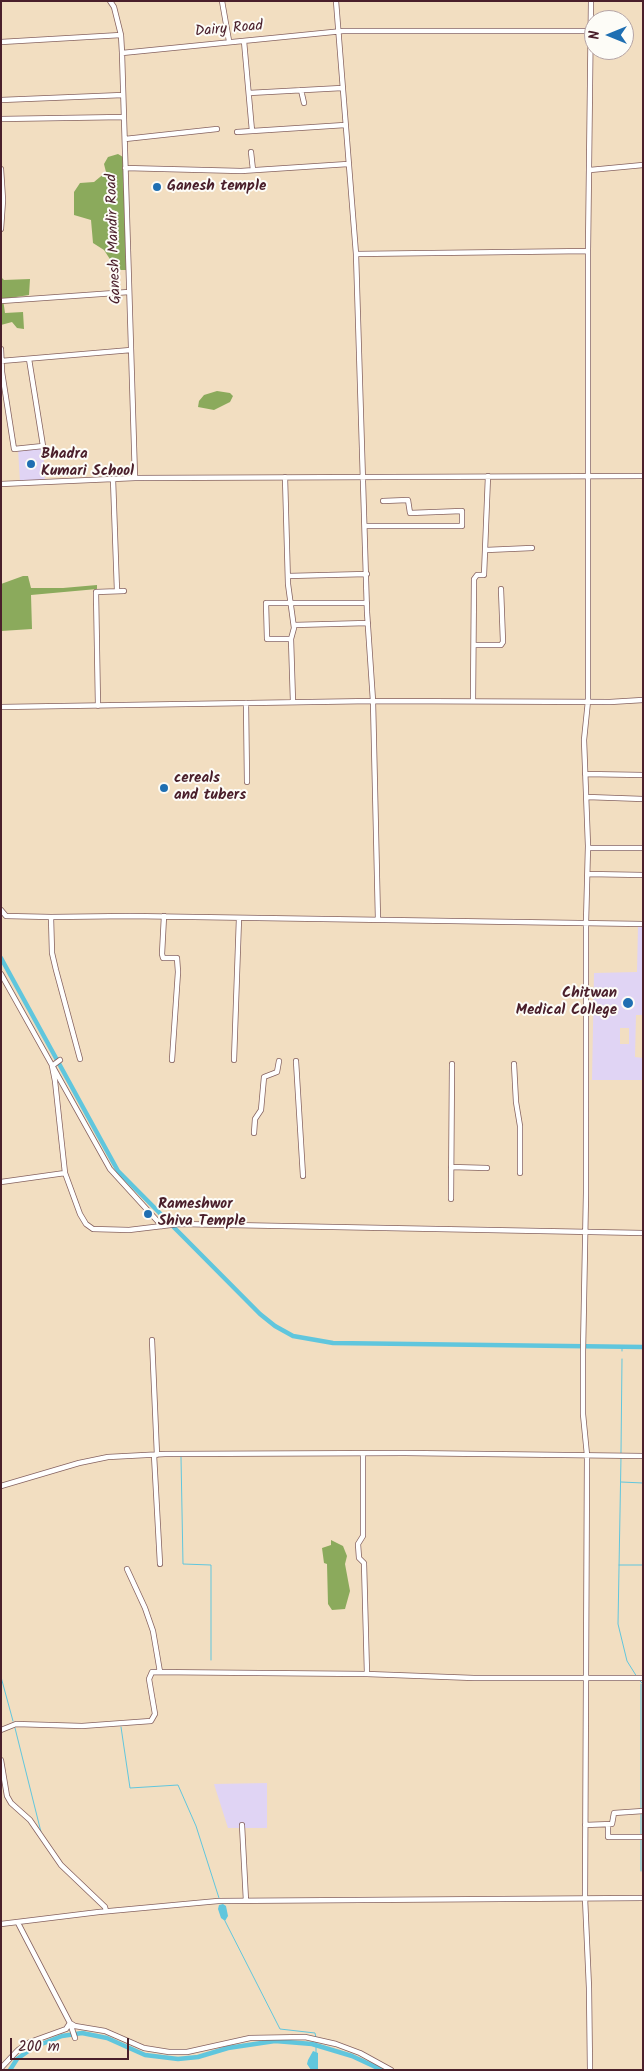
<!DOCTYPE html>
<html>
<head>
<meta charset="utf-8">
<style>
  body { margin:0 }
  #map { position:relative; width:644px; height:2071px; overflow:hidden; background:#f2dec1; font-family:Kalam,sans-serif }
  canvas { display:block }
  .frame { position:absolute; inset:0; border:2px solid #4a1f2b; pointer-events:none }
  .north { position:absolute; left:584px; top:10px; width:50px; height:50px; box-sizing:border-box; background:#fdfcf7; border:1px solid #b5a4a5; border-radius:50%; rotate:270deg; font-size:14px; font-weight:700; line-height:20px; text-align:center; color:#4a1f2b }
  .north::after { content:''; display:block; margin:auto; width:18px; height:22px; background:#1f6fb2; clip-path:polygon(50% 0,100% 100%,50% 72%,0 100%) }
  .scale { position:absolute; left:10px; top:2038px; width:119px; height:22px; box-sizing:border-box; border:2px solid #4a1f2b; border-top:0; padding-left:6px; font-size:15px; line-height:18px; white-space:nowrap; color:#4a1f2b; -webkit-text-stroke:4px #fdfcf7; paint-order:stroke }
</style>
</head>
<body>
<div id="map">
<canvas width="644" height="2071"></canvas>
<div class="frame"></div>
<div class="north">N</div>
<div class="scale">200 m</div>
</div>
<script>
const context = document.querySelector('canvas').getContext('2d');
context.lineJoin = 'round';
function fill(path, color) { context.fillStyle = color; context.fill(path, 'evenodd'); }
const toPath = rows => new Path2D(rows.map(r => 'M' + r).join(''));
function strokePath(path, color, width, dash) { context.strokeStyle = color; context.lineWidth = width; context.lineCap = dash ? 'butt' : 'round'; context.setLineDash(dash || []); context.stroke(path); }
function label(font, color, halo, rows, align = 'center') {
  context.font = font + ' Kalam,sans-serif'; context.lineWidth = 4; context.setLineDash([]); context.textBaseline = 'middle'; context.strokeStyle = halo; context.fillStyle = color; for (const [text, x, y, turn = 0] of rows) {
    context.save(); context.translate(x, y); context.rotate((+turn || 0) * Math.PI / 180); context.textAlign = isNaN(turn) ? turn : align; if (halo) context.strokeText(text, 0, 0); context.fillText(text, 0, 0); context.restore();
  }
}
const built = toPath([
  [43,446,45,481,20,483,18,448],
  [638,926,643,926,643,1015,636,1015,635,1057,643,1058,643,1080,592,1080,594,973,637,972],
  [620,1028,629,1028,629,1044,620,1044],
  [267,1783,267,1828,228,1828,214,1784]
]);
const forest = toPath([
  [118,154,123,157,126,270,117,270,104,250,93,243,91,220,74,215,74,192,80,183,94,182,106,172,104,164,108,157],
  [1,277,4,280,30,279,29,295,3,299,5,313,23,312,24,329,17,328,12,322,1,325],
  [217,391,230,393,233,396,230,402,214,410,198,407,199,401,204,395],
  [23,576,28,576,31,588,63,588,97,585,97,589,31,595,32,629,1,631,1,584],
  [331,1540,343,1546,347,1556,345,1564,350,1591,345,1609,332,1610,328,1604,327,1564,324,1563,322,1548,331,1545]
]);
const water = toPath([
  [223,1904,226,1906,228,1916,225,1921,221,1918,218,1909,219,1905],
  [313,2051,318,2053,318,2070,311,2070,307,2064,308,2060]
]);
const stream = toPath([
  [622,1351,622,1347],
  [621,1453,622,1359],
  [181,1457,183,1564,211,1565,211,1660],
  [621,1457,618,1624,627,1661,637,1677],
  [621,1482,643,1483],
  [619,1565,643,1565],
  [1,1677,13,1721],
  [639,1680,643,1684],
  [641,1684,641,1835],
  [121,1727,130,1788,178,1785,196,1826,219,1898],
  [15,1728,41,1832],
  [641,1839,641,1871],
  [225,1921,280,2029,315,2033,316,2038],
  [316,2042,316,2053]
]);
const canal = toPath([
  [1,958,118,1171,260,1314,275,1326,293,1336,333,1343,643,1347],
  [10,2070,17,2059,34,2047,62,2036,82,2033,107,2038,145,2055,178,2059,198,2057,228,2048,275,2041,312,2044,352,2056,382,2070]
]);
const minor = toPath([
  [110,1,114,7,121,35,122,53,135,478],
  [222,1,229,41],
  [336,1,356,254,367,612,373,701,378,920],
  [244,41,252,131],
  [1,42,121,35],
  [122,53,343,31,591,31],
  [301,90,304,103],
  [249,93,342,88],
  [1,100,123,95],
  [1,119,124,117],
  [237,132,345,125],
  [125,139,217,129],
  [251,152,253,170],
  [125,168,241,171,348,164],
  [1,169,3,200,1,229],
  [590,170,643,165],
  [356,254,588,251],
  [1,301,129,292],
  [1,349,2,372,14,449,43,446,29,359],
  [1,361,131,350],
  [285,477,288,584,294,628,291,639,293,702],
  [113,479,117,591],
  [1,484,135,478,643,476],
  [366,526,462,526,462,511,410,513,408,500,383,501],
  [486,550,532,548],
  [288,576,367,574],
  [294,625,368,623],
  [291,639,267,639,266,603,367,603],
  [475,645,501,645,503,642,501,589],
  [473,701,474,579,477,575,484,575,488,476],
  [246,703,247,782],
  [98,706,96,592,124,591],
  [1,707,373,701,610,702,643,700],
  [585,774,643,775],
  [587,797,643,799],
  [588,848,643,848],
  [588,874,643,875],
  [1,910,6,916,51,917,130,916,643,924],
  [164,916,162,954,163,958,177,958,178,972,172,1060],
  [51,917,52,953,56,970,80,1059],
  [1,974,110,1169,162,1226],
  [234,1060,239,918],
  [296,1061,303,1176],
  [514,1064,516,1102,520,1126,520,1173],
  [52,1066,55,1081,65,1173,80,1214,86,1224,93,1229,129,1230,179,1224,643,1233],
  [52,1066,60,1060],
  [254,1133,255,1119,261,1110,264,1077,277,1072,279,1061],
  [451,1167,487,1168],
  [1,1182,65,1173],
  [451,1199,452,1064],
  [152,1340,157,1455],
  [363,1454,363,1536,358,1544,359,1558,364,1563,367,1674],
  [154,1455,160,1564],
  [1,1486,79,1463,108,1457,165,1454,405,1453,643,1456],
  [127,1569,145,1608,153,1631,160,1672],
  [1,1730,16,1724,82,1726,151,1721,155,1714,149,1679,152,1672,367,1674,474,1678,643,1678],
  [1,1760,7,1796,11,1803,30,1820,61,1865,105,1907,106,1911],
  [608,1824,608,1837,643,1837],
  [242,1825,246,1901],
  [585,1825,612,1824,614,1813,643,1811],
  [18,1923,70,2023,75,2026,105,2031,144,2048,169,2052,187,2052,250,2038,305,2037,336,2044,360,2053,391,2070],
  [1,1924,99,1912,218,1901,643,1898],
  [1,2068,18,2050,30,2042,66,2029,70,2023,75,2038],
  [590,2070,589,1988,585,1898,587,1455,583,1414,583,1352,586,1193,586,923,588,846,584,740,588,701,588,251,591,1]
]);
const markers = [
  [157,187,5,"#1f6fb2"],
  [31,464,5,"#1f6fb2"],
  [164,788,5,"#1f6fb2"],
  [628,1003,6,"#1f6fb2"],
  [148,1214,5,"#1f6fb2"]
];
const streetNames = [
  ["Dairy Road",229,30,-5],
  ["Ganesh Mandir Road",115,239,-92]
];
const poiNames = [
  ["Ganesh temple",167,187],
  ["Bhadra",41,455],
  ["Kumari School",41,472],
  ["cereals",174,779],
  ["and tubers",174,796],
  ["Chitwan",617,994,"right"],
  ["Medical College",617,1011,"right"],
  ["Rameshwor",158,1205],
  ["Shiva Temple",158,1222]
];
fill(built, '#e0d4f4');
fill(forest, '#8baa5c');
fill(water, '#60c6dd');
strokePath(stream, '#60c6dd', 1);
strokePath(canal, '#60c6dd', 4.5);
strokePath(minor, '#856260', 6);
strokePath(minor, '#fff', 4.5);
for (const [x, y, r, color] of markers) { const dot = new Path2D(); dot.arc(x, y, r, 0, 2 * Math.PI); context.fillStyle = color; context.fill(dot); strokePath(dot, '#fdfcf7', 2); }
label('15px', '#4a1f2b', '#fdfcf7', streetNames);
label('bold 15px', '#4a1f2b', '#fdfcf7', poiNames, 'left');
</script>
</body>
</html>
